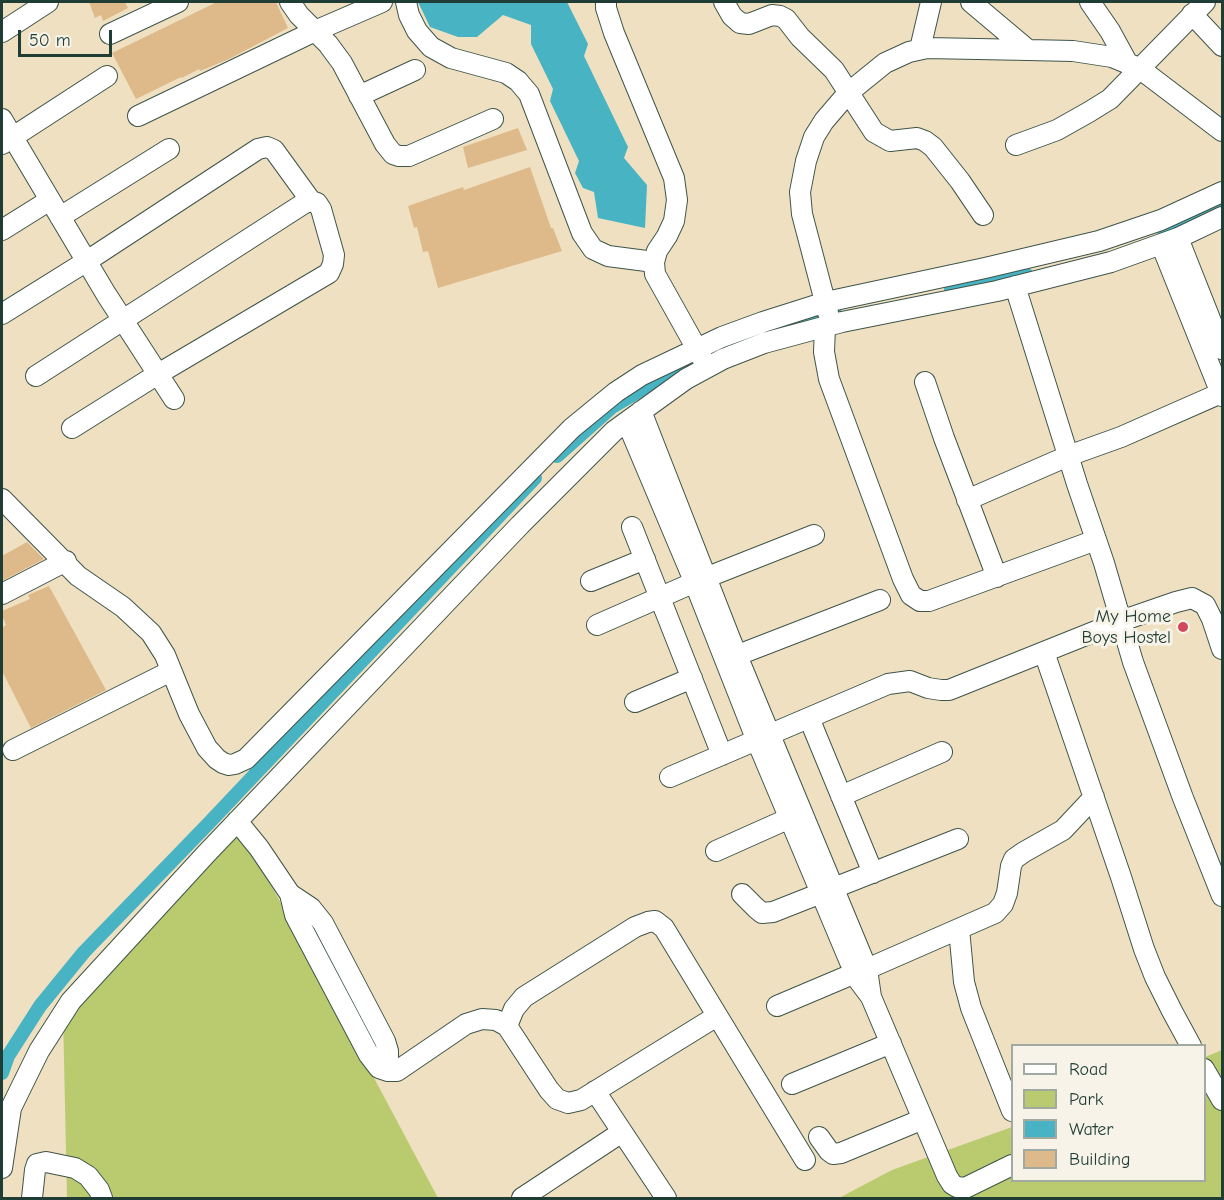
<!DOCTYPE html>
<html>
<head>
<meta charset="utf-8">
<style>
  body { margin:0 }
  #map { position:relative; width:1224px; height:1200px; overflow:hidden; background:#efe0c1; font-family:"Comic Neue",sans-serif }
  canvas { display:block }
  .frame { position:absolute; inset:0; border:3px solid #1f3d34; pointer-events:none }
  .legend { position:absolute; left:1011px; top:1044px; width:195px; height:138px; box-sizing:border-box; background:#f7f3e8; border:2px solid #a1aaa0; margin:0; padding:8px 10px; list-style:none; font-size:18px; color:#1f3d34 }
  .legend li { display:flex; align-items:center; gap:12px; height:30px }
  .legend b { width:30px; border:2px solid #a1aaa0 }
  .scale { position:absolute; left:18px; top:30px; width:94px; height:27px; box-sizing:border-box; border:3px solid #1f3d34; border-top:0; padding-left:8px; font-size:18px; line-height:21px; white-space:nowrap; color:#1f3d34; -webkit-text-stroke:4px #f7f3e8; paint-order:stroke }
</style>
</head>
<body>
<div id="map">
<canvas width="1224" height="1200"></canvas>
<div class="frame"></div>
<ul class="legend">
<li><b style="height:8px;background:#fff"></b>Road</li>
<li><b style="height:16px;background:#b9cb6e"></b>Park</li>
<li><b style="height:16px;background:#47b3c3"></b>Water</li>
<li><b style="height:16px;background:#deba8a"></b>Building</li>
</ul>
<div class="scale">50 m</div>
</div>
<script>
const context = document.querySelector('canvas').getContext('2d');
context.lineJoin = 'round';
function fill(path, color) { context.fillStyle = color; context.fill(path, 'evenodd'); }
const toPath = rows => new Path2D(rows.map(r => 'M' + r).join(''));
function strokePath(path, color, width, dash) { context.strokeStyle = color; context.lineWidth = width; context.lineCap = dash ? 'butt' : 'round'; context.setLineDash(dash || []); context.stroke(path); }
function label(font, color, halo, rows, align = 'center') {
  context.font = font + ' "Comic Neue",sans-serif'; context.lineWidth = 6; context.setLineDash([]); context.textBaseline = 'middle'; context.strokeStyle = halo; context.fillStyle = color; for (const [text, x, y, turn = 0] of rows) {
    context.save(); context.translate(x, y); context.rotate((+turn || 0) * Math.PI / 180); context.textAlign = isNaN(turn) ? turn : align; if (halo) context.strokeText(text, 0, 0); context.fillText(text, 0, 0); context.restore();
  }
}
const green = toPath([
  [237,821,438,1198,67,1198,63,1013],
  [1222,1050,1222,1198,839,1198,892,1170,1012,1127,1012,1180,1204,1180,1205,1057]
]);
const water = toPath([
  [418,2,567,2,588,44,584,56,628,147,624,158,647,185,645,228,598,218,594,192,583,188,575,173,579,161,550,101,553,89,531,44,531,25,503,15,477,37,458,37,430,27]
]);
const canal = toPath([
  [1165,233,1222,203],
  [951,290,1026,274],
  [557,456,612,407,678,368,710,353,781,327,835,314],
  [2,1073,8,1056,40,1006,84,952,208,824,535,478]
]);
const building = toPath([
  [89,2,125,2,128,8,103,21,101,15,95,18],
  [217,2,276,2,288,28,229,59,200,71,199,69,182,78,181,77,136,99,112,53],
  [518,128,527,150,468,168,463,147],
  [530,167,551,228,553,228,562,251,438,288,428,251,423,252,417,227,414,228,408,206,463,187,464,190],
  [27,542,44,559,2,581,2,556],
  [49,586,106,690,31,728,2,671,2,628,6,625,2,615,2,611,30,599,28,595]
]);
const minor = toPath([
  [290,2,299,15,328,44,342,63,385,144,393,154,399,156,409,156,493,119],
  [406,2,409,15,417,31,431,47,451,58,506,73,518,81,529,94,582,233,593,249,608,256,654,262],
  [606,2,606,8,614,33,674,178,677,200,674,221,667,236,657,251,654,262,655,274,702,358],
  [724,2,732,16,740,23,749,24,772,15,780,16,786,19,800,37,834,70,874,132,890,141,917,138,925,141,933,147,960,181,983,215],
  [971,2,1028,50],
  [1090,2,1110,31,1128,64],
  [1192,14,1222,46],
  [2,32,48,2],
  [110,34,178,2],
  [920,49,931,2],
  [359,96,415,70],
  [138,116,315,31,382,2],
  [2,119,106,294,174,399],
  [2,144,107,76],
  [1016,145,1057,130,1089,112,1110,99,1205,2],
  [60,217,169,149],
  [2,230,50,200],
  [1178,238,1222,349],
  [1161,244,1222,396],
  [1015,286,1077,484,1104,563,1133,662,1183,798,1222,896],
  [828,313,802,214,800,192,806,161,814,137,824,121,848,93,885,63,909,52,927,48,1028,50,1073,51,1112,57,1139,68,1222,131],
  [2,314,87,261,258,149,267,147,274,150,311,201],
  [825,327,824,352,829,379,903,579,911,595,920,601,929,601,1096,540],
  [36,376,303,204,311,201,317,203,321,209,334,255,333,264,329,273,158,374,72,428],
  [925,382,944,438,997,577],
  [627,422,692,576,757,741,850,962,859,981,871,997,867,969,731,641,641,411],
  [2,499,78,576,123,607,151,633,165,655,189,714,207,748,217,759,223,763,229,765,235,764,246,759,572,428,616,392,642,375,722,337,763,322,826,302,985,268,1099,241,1161,220,1222,192],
  [967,500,1068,456,1121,437,1221,393],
  [632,527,722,755],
  [591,581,645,559],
  [2,594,66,561],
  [597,625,695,582,814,535],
  [1044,652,1121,877,1144,949,1155,977,1172,1011,1191,1046],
  [725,660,880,600],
  [635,702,692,678],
  [809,718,873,873],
  [13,750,171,671],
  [670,777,888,684,910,681,928,688,941,690,949,690,1121,621,1176,602,1192,598,1205,605,1212,619,1222,649],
  [841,796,942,752],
  [237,821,259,848,290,894,311,908,323,923,385,1041,388,1051,388,1071],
  [716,851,801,813],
  [290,894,295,915,369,1055,379,1068,388,1071,397,1071,466,1024,482,1019,496,1020,507,1026,549,1090,557,1099,568,1103,581,1100,717,1016],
  [742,894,756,908,762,913,773,912,958,839],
  [959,929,964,982,971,1008,1012,1111],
  [871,997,947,1176,952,1184,957,1187,965,1188,1012,1165],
  [777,1006,855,973,867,969,995,913,1003,904,1007,893,1011,866,1014,859,1024,852,1063,830,1094,797],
  [507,1026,514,1009,524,997,635,927,648,922,655,921,664,928,805,1160],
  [1204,1069,1222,1100],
  [792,1084,891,1043],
  [595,1091,666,1198],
  [819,1137,829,1151,833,1154,841,1153,923,1119],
  [2,1168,11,1108,39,1051,71,1001,206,854,520,525,614,431,686,379,723,359,764,343,842,322,997,291,1111,262,1178,238,1222,217],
  [32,1198,35,1170,37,1164,46,1162,75,1168,88,1176,99,1190,102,1198],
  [522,1198,622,1132]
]);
const markers = [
  [1183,627,6,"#d1495b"]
];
const poiNames = [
  ["My Home",1171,617],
  ["Boys Hostel",1171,638]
];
fill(green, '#b9cb6e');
fill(water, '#47b3c3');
strokePath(canal, '#47b3c3', 14);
fill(building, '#deba8a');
strokePath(minor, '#3e5549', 22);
strokePath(minor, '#fff', 20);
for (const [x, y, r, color] of markers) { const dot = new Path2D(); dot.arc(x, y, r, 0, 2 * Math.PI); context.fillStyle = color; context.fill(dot); strokePath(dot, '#f7f3e8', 2); }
label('18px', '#1f3d34', '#f7f3e8', poiNames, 'right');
</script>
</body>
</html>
